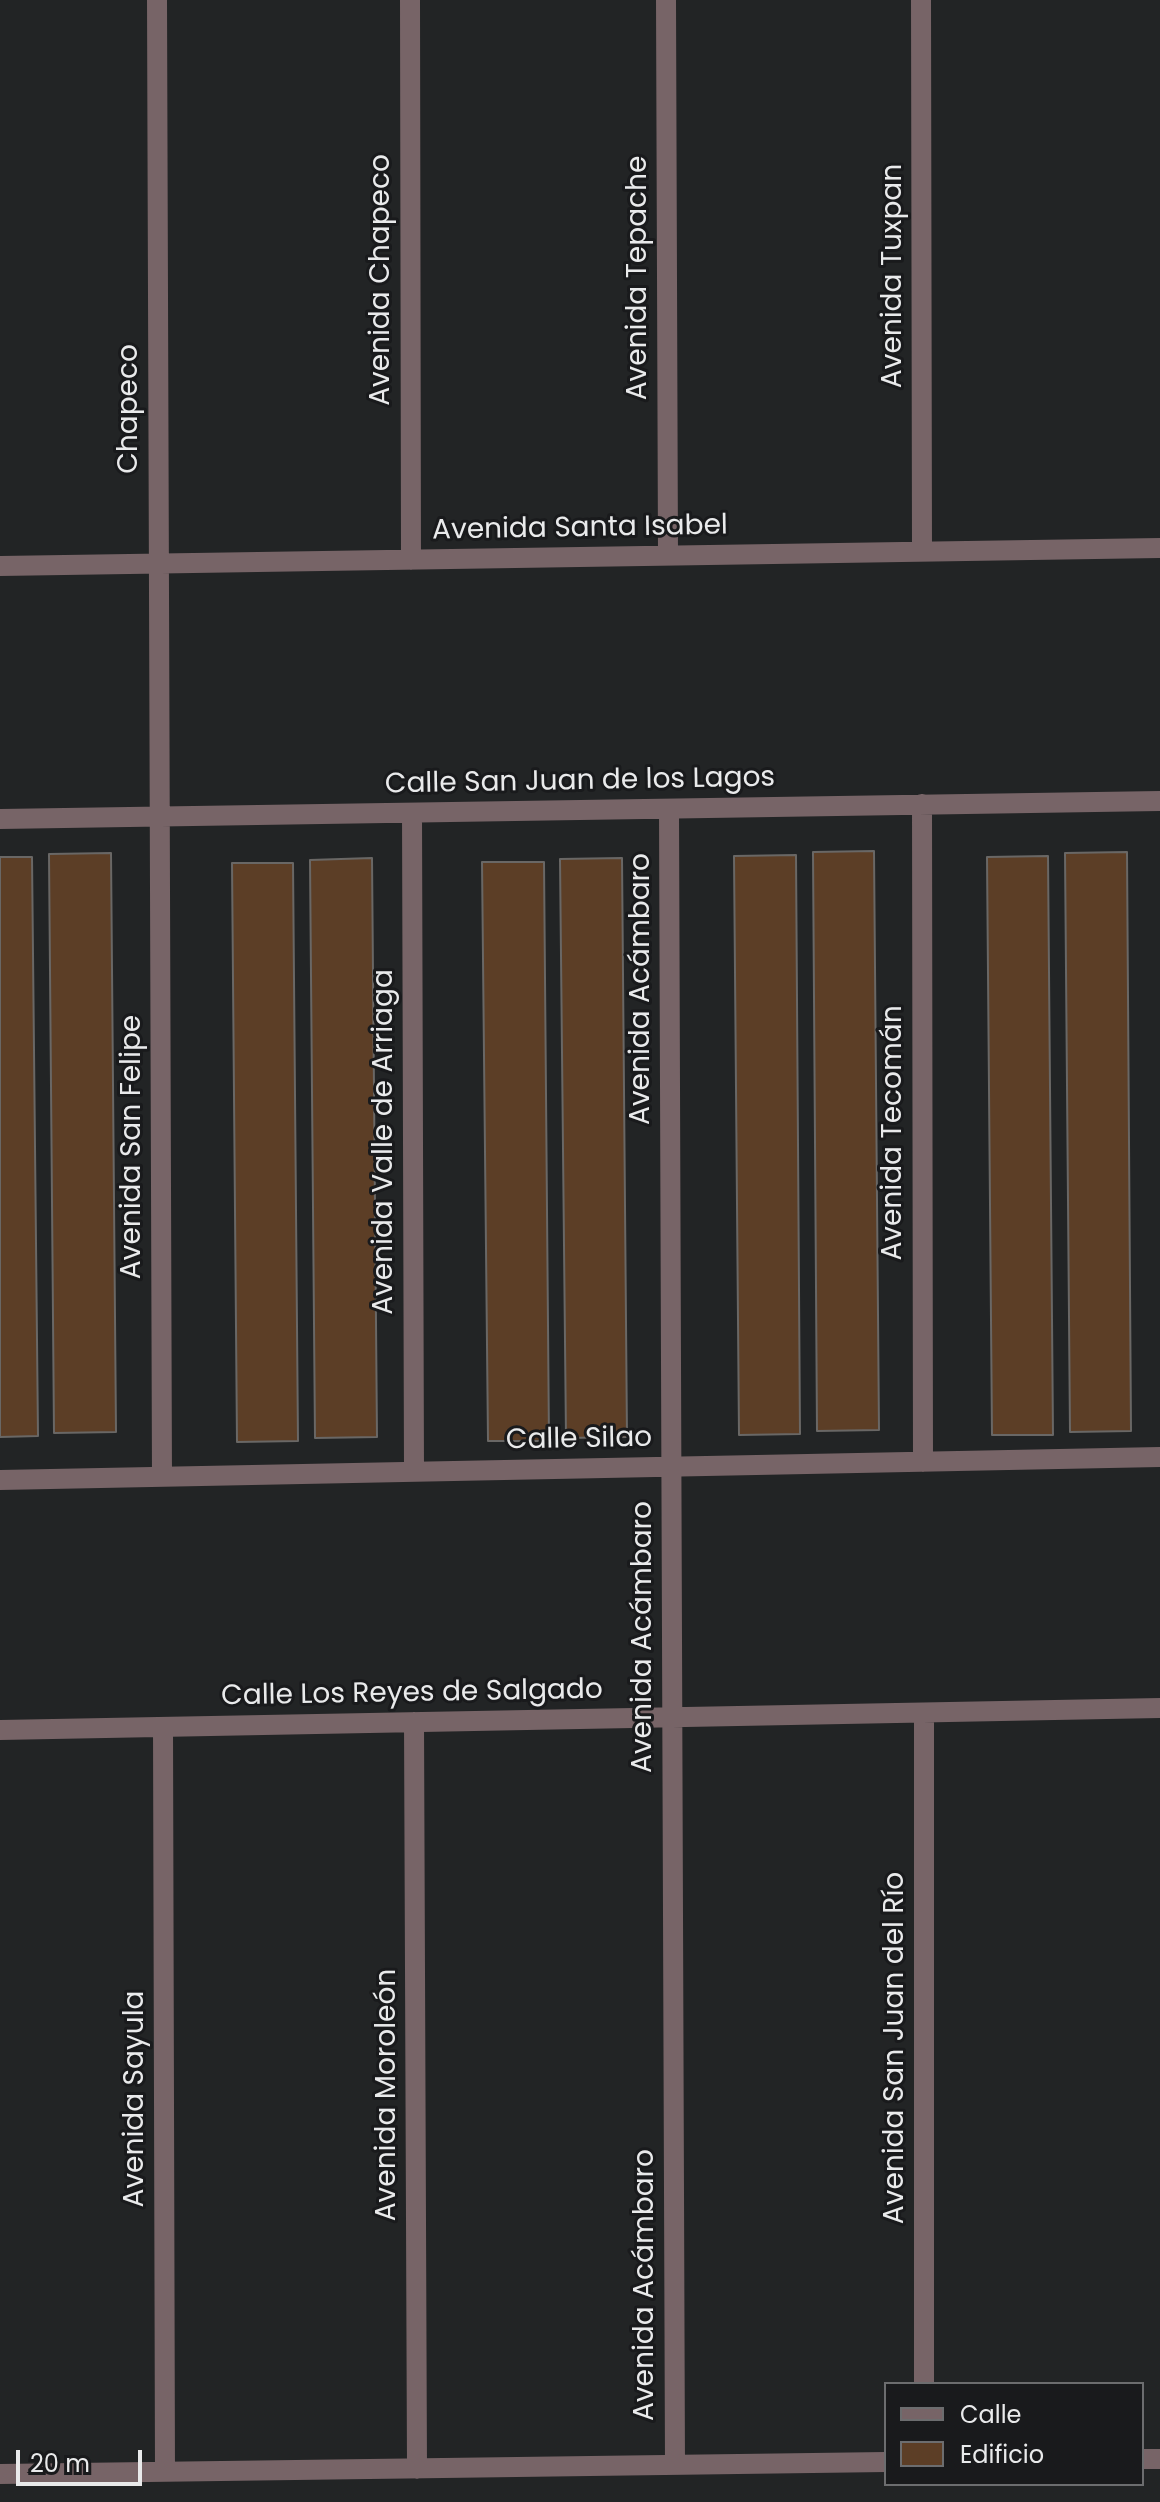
<!DOCTYPE html>
<html>
<head>
<meta charset="utf-8">
<style>
  body { margin:0 }
  #map { position:relative; width:1160px; height:2502px; overflow:hidden; background:#222425; font-family:Poppins,sans-serif }
  canvas { display:block }
  .legend { position:absolute; left:884px; top:2382px; width:260px; height:104px; box-sizing:border-box; background:#191a1c; border:2px solid #6c6d6f; margin:0; padding:10px 14px; list-style:none; font-size:24px; color:#e9eaeb }
  .legend li { display:flex; align-items:center; gap:16px; height:40px }
  .legend b { width:40px; border:2px solid #6c6d6f }
  .scale { position:absolute; left:16px; top:2450px; width:126px; height:36px; box-sizing:border-box; border:4px solid #e9eaeb; border-top:0; padding-left:10px; font-size:24px; line-height:28px; white-space:nowrap; color:#e9eaeb; -webkit-text-stroke:6px #191a1c; paint-order:stroke }
</style>
</head>
<body>
<div id="map">
<canvas width="1160" height="2502"></canvas>
<ul class="legend">
<li><b style="height:10px;background:#776467"></b>Calle</li>
<li><b style="height:22px;background:#5c3e26"></b>Edificio</li>
</ul>
<div class="scale">20 m</div>
</div>
<script>
const context = document.querySelector('canvas').getContext('2d');
context.lineJoin = 'round';
function fill(path, color) { context.fillStyle = color; context.fill(path, 'evenodd'); }
const toPath = rows => new Path2D(rows.map(r => 'M' + r).join(''));
function strokePath(path, color, width, dash) { context.strokeStyle = color; context.lineWidth = width; context.lineCap = dash ? 'butt' : 'round'; context.setLineDash(dash || []); context.stroke(path); }
function label(font, color, halo, rows, align = 'center') {
  context.font = font + ' Poppins,sans-serif'; context.lineWidth = 6; context.setLineDash([]); context.textBaseline = 'middle'; context.strokeStyle = halo; context.fillStyle = color; for (const [text, x, y, turn = 0] of rows) {
    context.save(); context.translate(x, y); context.rotate((+turn || 0) * Math.PI / 180); context.textAlign = isNaN(turn) ? turn : align; if (halo) context.strokeText(text, 0, 0); context.fillText(text, 0, 0); context.restore();
  }
}
const building = toPath([
  [874,851,879,1430,817,1431,813,852,874,851],
  [1127,852,1131,1431,1070,1432,1065,853,1127,852],
  [111,853,116,1432,54,1433,49,854,111,853],
  [796,855,800,1434,739,1435,734,856,796,855],
  [1048,856,1053,1435,992,1435,987,857,1048,856],
  [0,857,32,857,38,1436,0,1437,0,857],
  [372,858,377,1437,315,1438,310,860,372,858],
  [622,858,627,1437,566,1438,560,859,622,858],
  [482,862,544,862,549,1441,488,1441,482,862],
  [232,863,293,863,298,1441,237,1442,232,863]
]);
const street = toPath([
  [157,0,162,1477],
  [410,0,411,560],
  [666,0,668,555],
  [921,0,922,551],
  [0,566,1160,548],
  [922,804,923,1462],
  [669,809,675,2465],
  [412,813,414,1471],
  [0,819,1160,801],
  [0,1480,1160,1457],
  [924,1713,924,2384],
  [414,1722,417,2469],
  [163,1727,165,2472],
  [0,1730,1160,1708],
  [1142,2459,1160,2459],
  [0,2474,886,2462]
]);
const streetNames = [
  ["Avenida Tuxpan",894,276,-90],
  ["Avenida Tepache",639,278,-90],
  ["Avenida Chapeco",382,280,-90],
  ["Chapeco",130,409,-90],
  ["Avenida Santa Isabel",580,529,-1],
  ["Calle San Juan de los Lagos",580,782,-1],
  ["Avenida Acámbaro",642,989,-90],
  ["Avenida Tecomán",894,1133,-90],
  ["Avenida Valle de Arriaga",385,1142,-90],
  ["Avenida San Felipe",133,1147,-90],
  ["Calle Silao",579,1440,-1],
  ["Avenida Acámbaro",644,1637,-90],
  ["Calle Los Reyes de Salgado",412,1694,-1],
  ["Avenida San Juan del Río",896,2048,-90],
  ["Avenida Moroleón",388,2095,-90],
  ["Avenida Sayula",136,2099,-90],
  ["Avenida Acámbaro",646,2285,-90]
];
fill(building, '#5c3e26');
strokePath(building, '#696765', 2);
strokePath(street, '#776467', 20);
label('28px', '#e9eaeb', '#191a1c', streetNames);
</script>
</body>
</html>
